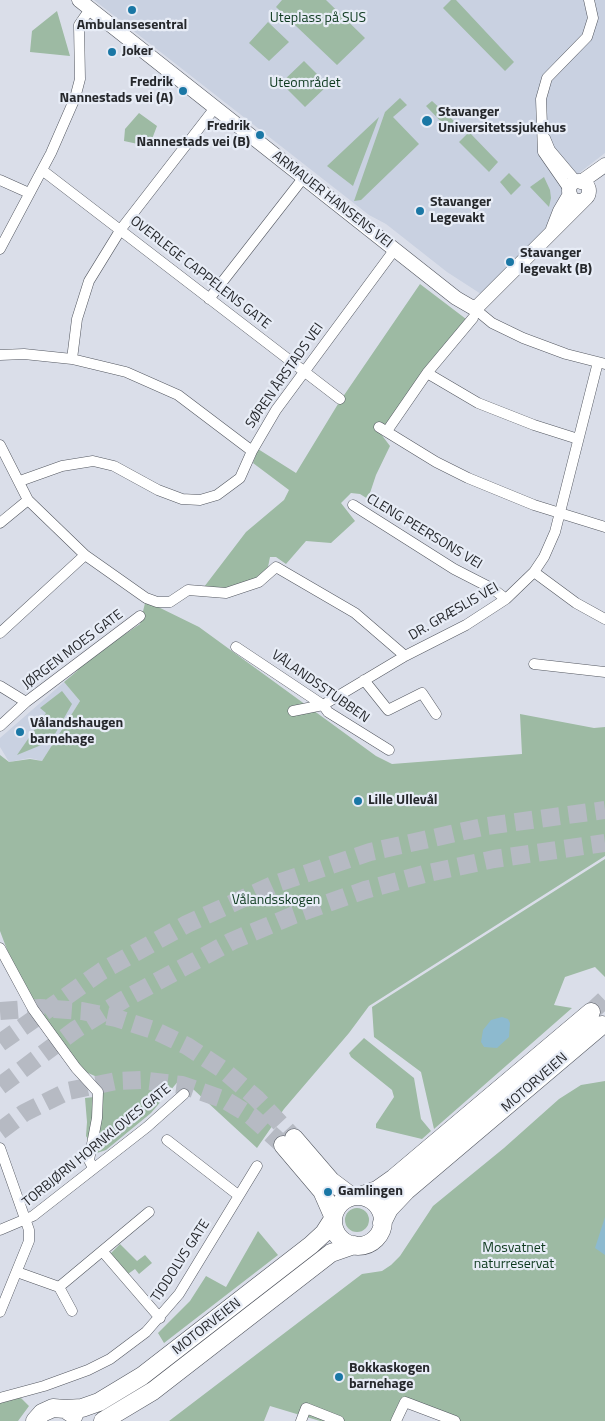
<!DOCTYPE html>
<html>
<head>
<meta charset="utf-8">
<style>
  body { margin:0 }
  canvas { display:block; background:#dadee9 }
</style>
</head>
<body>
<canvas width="605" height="1421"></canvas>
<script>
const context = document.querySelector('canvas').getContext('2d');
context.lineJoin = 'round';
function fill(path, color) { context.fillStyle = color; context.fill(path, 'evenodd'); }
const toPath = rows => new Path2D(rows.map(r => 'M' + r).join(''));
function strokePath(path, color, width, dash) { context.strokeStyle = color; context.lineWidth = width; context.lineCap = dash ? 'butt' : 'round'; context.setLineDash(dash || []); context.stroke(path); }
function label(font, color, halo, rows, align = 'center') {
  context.font = font + ' "Titillium Web",sans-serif'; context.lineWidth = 4.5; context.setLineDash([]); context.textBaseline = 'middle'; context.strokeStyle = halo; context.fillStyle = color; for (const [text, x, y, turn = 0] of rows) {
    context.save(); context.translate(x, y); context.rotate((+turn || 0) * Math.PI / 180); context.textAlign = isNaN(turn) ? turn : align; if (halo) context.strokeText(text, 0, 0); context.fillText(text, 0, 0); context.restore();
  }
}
const built = toPath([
  [94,0,605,0,605,153,570,180,548,229,481,294,447,272,386,224,369,215],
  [64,682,80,701,49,750,42,761,30,758,9,762,0,747,0,738]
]);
const green = toPath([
  [282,0,326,0,365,38,337,65,276,7],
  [451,0,456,0,514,62,505,71,443,8],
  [57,11,70,56,30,52,32,31],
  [268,22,289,42,269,61,249,43],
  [304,61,328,85,305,107,281,83],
  [400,98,407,105,393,117,419,144,361,200,354,201,385,112],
  [432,101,454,121,447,128,426,106],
  [139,113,157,126,152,139,138,144,124,141,125,129],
  [379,117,353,186,327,166],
  [469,132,498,162,489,172,459,142],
  [509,173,521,185,511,195,500,182],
  [544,177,550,190,551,198,549,207,530,187],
  [420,284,466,319,381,434,390,446,376,475,368,499,360,494,351,493,341,503,355,521,331,543,306,541,286,564,276,557,270,557,268,567,254,581,222,591,204,587,246,532,284,500,289,490,253,463,258,449,296,473,338,404],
  [145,603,150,603,199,627,376,756,392,764,522,754,520,714,594,728,605,727,605,856,369,1006,349,1033,284,1109,257,1148,181,1078,151,1113,106,1150,97,1153,86,1136,87,1122,85,1098,94,1097,97,1077,86,1072,76,1061,29,998,12,963,0,931,0,755,9,762,30,759,42,761,80,701,64,682,77,671,82,663,140,624],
  [62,691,72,704,51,741,17,755,46,713,40,708],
  [605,859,605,977,595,967,565,977,554,1005,572,1008,434,1129,421,1072,374,1037,372,1007],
  [364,1038,414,1078,421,1119,431,1131,422,1139,376,1128,376,1124,394,1097,392,1090,351,1057,349,1053],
  [605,1081,605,1421,452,1421,401,1401,391,1421,320,1421,270,1406,264,1421,169,1421,362,1274,382,1271,391,1265,400,1256,433,1206,504,1148,559,1099,581,1085],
  '345 1220a12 12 0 1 1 24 0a12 12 0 1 1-24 0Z',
  [258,1231,278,1255,164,1343,158,1333,190,1301,206,1276,226,1287],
  [120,1244,137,1261,145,1255,152,1263,139,1274,135,1269,128,1274,110,1254],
  [19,1396,29,1406,18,1421,0,1421,0,1403]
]);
const water = toPath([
  [502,1017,508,1019,510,1023,509,1037,497,1048,484,1047,481,1042,483,1030,491,1020],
  [605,1217,605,1255,595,1248]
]);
const highwayTunnel = toPath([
  [0,1011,40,1008,82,1011,116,1018,156,1031,187,1046,222,1069,256,1098,294,1138],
  [591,1012,605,999],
  [0,1043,102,971,187,924,275,884,370,852,487,826,605,810],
  [0,1086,75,1030,123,1000,232,941,294,915,365,890,424,874,494,859,605,843],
  [0,1131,24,1113,68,1091,116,1081,141,1080,182,1085,225,1100,251,1116,283,1145]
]);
const street = toPath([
  [545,138,550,150,577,182],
  [42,170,340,399],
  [0,180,29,193],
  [570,191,543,152,541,99,547,78,587,37,593,18,589,0],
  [0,249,51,153,75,98,80,79,79,25,90,9],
  [209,299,304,177],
  [475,309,492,323,523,338,566,354,605,364],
  [0,355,24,354,72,359,126,372,178,395,252,451],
  [72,359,77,319,89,281,121,229,214,109],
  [427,373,478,403,534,425,578,439],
  [379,427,436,462,468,478,534,505,605,527],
  [387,431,427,373,473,318],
  [0,445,28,500,85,555,146,598,157,602,170,602,188,590,226,593,259,582,276,567,355,613,405,656],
  [20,481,62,466,93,461,114,466,158,490,182,499,200,500,217,495,240,478,252,451,276,410,395,249],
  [353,505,454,569,493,589,506,599],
  [0,523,28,500],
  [534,572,576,603,605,619],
  [0,633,85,555],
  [236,647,323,705,328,712,389,750],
  [534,664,605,672],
  [364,680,388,710,422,693,436,714],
  [0,686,26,702],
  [293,711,323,705,405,656,466,625,506,599,534,572,544,557,555,532,598,362],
  [0,726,26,702,140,616],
  [0,948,33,1009,76,1068,98,1092,97,1118,89,1160,93,1168],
  [167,1140,238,1195],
  [0,1148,29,1230,29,1241,0,1312],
  [0,1230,33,1216,147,1127,184,1094],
  [103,1252,160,1318],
  [17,1272,59,1287,149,1212],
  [59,1287,72,1311],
  [0,1398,44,1386,88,1370,110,1359,146,1332,179,1294,257,1166],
  [301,1421,306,1408,339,1421],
  [396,1421,405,1402,455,1421]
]);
const secondary = toPath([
  [79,0,456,298,475,309,586,198],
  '569 191a10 10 0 1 1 20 0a10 10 0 1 1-20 0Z',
  [581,182,605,165],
  [553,229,560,211,570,194]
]);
const highway = toPath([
  [294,1138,331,1181,351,1196],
  [283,1145,322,1191,333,1216],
  [360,1196,377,1190,394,1178,591,1012],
  '333 1221a25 25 0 1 1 50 0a25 25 0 1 1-50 0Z',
  [382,1223,389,1209,406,1191,602,1025],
  [65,1409,82,1408,99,1402,142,1376,311,1245,324,1233,333,1219],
  [35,1421,42,1413,53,1408,65,1409,74,1415],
  [103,1421,153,1391,331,1253,354,1245]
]);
const markers = [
  [132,10,5,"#1a77a5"],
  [112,52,5,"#1a77a5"],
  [183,91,5,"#1a77a5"],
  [427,121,6,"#1a77a5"],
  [260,135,5,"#1a77a5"],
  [420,211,5,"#1a77a5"],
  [510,262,5,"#1a77a5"],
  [20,732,5,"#1a77a5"],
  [358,801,5,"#1a77a5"],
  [328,1192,5,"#1a77a5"],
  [339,1377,5,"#1a77a5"]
];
const parkNames = [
  ["Uteplass på SUS",318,19],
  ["Uteområdet",305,84],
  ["Vålandsskogen",276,901],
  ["Mosvatnet",514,1249],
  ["naturreservat",514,1265]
];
const poiNames = [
  ["Ambulansesentral",132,26,"center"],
  ["Joker",122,52],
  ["Fredrik",173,83,"right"],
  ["Nannestads vei (A)",173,99,"right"],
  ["Stavanger",438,113],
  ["Universitetssjukehus",438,129],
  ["Fredrik",250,127,"right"],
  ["Nannestads vei (B)",250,143,"right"],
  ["Stavanger",430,203],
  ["Legevakt",430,219],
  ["Stavanger",520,254],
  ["legevakt (B)",520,270],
  ["Vålandshaugen",30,724],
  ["barnehage",30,740],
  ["Lille Ullevål",368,801],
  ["Gamlingen",338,1192],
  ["Bokkaskogen",349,1369],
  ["barnehage",349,1385]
];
const streetNames = [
  ["ARMAUER HANSENS VEI",332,200,38],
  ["OVERLEGE CAPPELENS GATE",200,273,38],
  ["SØREN ÅRSTADS VEI",285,376,-55],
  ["CLENG PEERSONS VEI",424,532,31],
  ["DR. GRÆSLIS VEI",454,612,-30],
  ["JØRGEN MOES GATE",73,650,-37],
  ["VÅLANDSSTUBBEN",320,687,35],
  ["MOTORVEIEN",535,1083,-41],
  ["TORBJØRN HORNKLOVES GATE",97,1146,-39],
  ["TJODOLVS GATE",181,1261,-57],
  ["MOTORVEIEN",207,1327,-38]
];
fill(built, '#c9d1e1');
fill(green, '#9dbaa3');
fill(water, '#8dbacf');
strokePath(highwayTunnel, '#b6bac3', 18, [18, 9]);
strokePath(street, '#535760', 11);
strokePath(secondary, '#535760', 15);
strokePath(highway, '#535760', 19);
strokePath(street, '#fff', 10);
strokePath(secondary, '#fff', 14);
strokePath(highway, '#fff', 18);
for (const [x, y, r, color] of markers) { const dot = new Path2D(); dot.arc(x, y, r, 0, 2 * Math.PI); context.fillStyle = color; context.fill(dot); strokePath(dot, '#e7ecf6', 2); }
label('14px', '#0e3a1f', '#e7ecf6', parkNames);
label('bold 14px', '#26282c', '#e7ecf6', poiNames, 'left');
label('14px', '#26282c', '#e7ecf6', streetNames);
</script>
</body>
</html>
